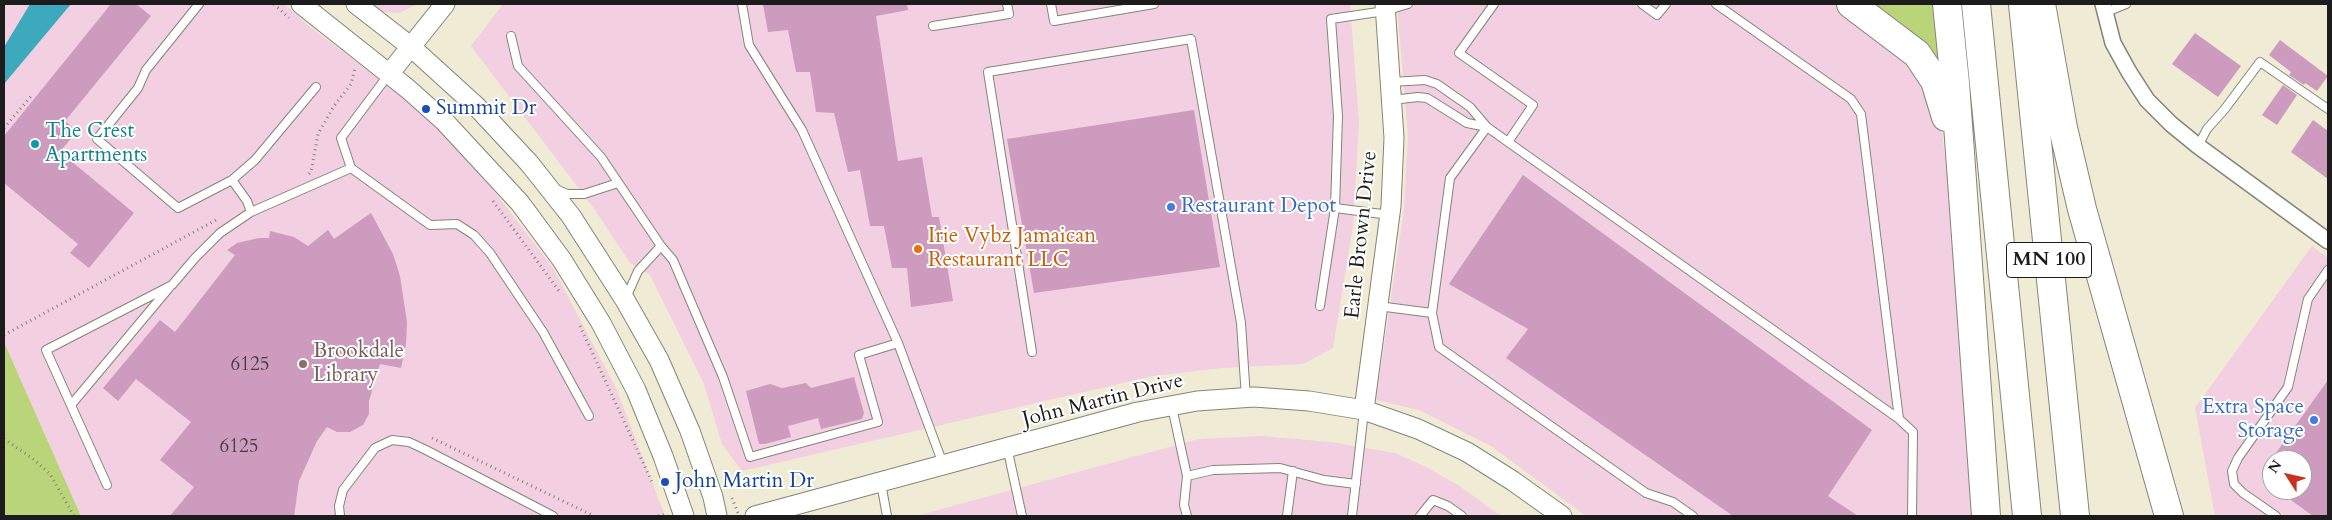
<!DOCTYPE html>
<html>
<head>
<meta charset="utf-8">
<style>
  body { margin:0 }
  #map { position:relative; width:2332px; height:520px; overflow:hidden; background:#f0ebd4; font-family:Cardo,serif }
  canvas { display:block }
  .frame { position:absolute; inset:0; border:5px solid #1c1c1c; pointer-events:none }
  .north { position:absolute; left:2262px; top:450px; width:50px; height:50px; box-sizing:border-box; background:#fff; border:1px solid #a4a4a4; border-radius:50%; rotate:305deg; font-size:14px; font-weight:700; line-height:20px; text-align:center; color:#1c1c1c }
  .north::after { content:''; display:block; margin:auto; width:18px; height:22px; background:#c8321e; clip-path:polygon(50% 0,100% 100%,50% 72%,0 100%) }
</style>
</head>
<body>
<div id="map">
<canvas width="2332" height="520"></canvas>
<div class="frame"></div>
<div class="north">N</div>
</div>
<script>
const context = document.querySelector('canvas').getContext('2d');
context.lineJoin = 'round';
function fill(path, color) { context.fillStyle = color; context.fill(path, 'evenodd'); }
const toPath = rows => new Path2D(rows.map(r => 'M' + r).join(''));
function strokePath(path, color, width, dash) { context.strokeStyle = color; context.lineWidth = width; context.lineCap = dash ? 'butt' : 'round'; context.setLineDash(dash || []); context.stroke(path); }
function label(font, color, halo, rows, align = 'center') {
  context.font = font + ' Cardo,serif'; context.lineWidth = 4; context.setLineDash([]); context.textBaseline = 'middle'; context.strokeStyle = halo; context.fillStyle = color; for (const [text, x, y, turn = 0] of rows) {
    context.save(); context.translate(x, y); context.rotate((+turn || 0) * Math.PI / 180); context.textAlign = isNaN(turn) ? turn : align; if (halo) context.strokeText(text, 0, 0); context.fillText(text, 0, 0); context.restore();
  }
}
const built = toPath([
  [4,4,285,4,310,27,432,119,490,186,553,268,616,388,665,516,81,516,4,342],
  [366,4,418,4,399,13,382,12],
  [503,4,1350,4,1359,122,1353,226,1333,348,1303,364,1222,368,1153,376,742,471,722,444,704,384,650,275,630,263,595,210,471,46],
  [1397,4,1835,4,1894,46,1937,97,1952,208,1977,516,1586,516,1491,446,1419,410,1376,400,1404,209,1408,136],
  [2312,246,2328,258,2328,516,2215,516,2195,408],
  [2272,460,2302,460,2302,490,2272,490],
  [1261,436,1331,442,1395,453,1426,467,1458,485,1501,516,916,516,1199,439]
]);
const green = toPath([
  [1862,4,1934,4,1943,75],
  [4,342,80,514,81,516,4,516]
]);
const water = toPath([
  [30,4,71,4,4,84,4,47]
]);
const building = toPath([
  [111,4,136,4,151,16,65,121,77,131,60,152,134,213,89,268,70,253,78,244,4,183,4,136],
  [763,4,907,4,908,10,876,16,898,161,922,157,932,217,939,217,953,301,911,307,907,268,892,268,884,226,870,226,860,170,848,172,834,113,816,112,810,72,796,72,788,30,768,32],
  [2195,33,2241,66,2218,97,2172,64],
  [2280,40,2328,76,2317,91,2305,83,2304,85,2289,75,2291,72,2269,55],
  [2283,85,2297,95,2277,125,2262,115],
  [1194,110,1220,267,1034,293,1007,139],
  [2313,120,2328,131,2328,179,2291,152],
  [1523,175,1872,430,1828,496,1858,516,1733,516,1506,358,1528,329,1449,284],
  [371,213,393,254,400,276,407,322,406,344,401,368,380,364,369,401,369,414,363,425,350,432,337,432,327,427,317,441,299,481,294,516,170,516,194,487,160,460,191,422,136,379,118,401,103,388,160,320,175,332,235,255,227,250,237,243,259,238,269,238,270,231,294,237,308,246,328,230,334,239],
  [854,377,864,413,862,419,821,429,818,418,788,426,791,437,765,444,759,444,746,391,770,384,782,388,806,383,811,388],
  [2328,380,2328,516,2313,516,2277,490,2302,490,2302,460,2271,460]
]);
const path = toPath([
  [274,4,289,18],
  [4,128,33,94],
  [309,174,311,172,318,134,334,106,351,84,355,68],
  [493,201,559,291],
  [580,326,653,484],
  [4,335,216,220],
  [432,438,594,516],
  [4,439,32,458,50,474,74,516],
  [732,498,738,513],
  [658,516,667,514]
]);
const service = toPath([
  [199,4,146,70,138,88,97,139,178,208,232,180,255,160,316,87],
  [742,4,749,45,802,130,898,343,943,464],
  [1051,4,1054,21,1154,4],
  [1642,4,1657,15,1666,4],
  [1716,4,1851,99,1861,114,1899,419,1913,432,1912,516],
  [2104,13,2126,4],
  [933,26,1009,14,1007,4],
  [511,36,518,66,601,157,661,246,673,260,723,377,750,457,878,422,859,355,898,343],
  [389,74,341,138,351,168,430,225,457,224,474,235,490,253,543,332,589,416],
  [1391,82,1425,80,1437,84,1470,107,1487,127,1508,142,1533,105,1459,53,1494,4],
  [1392,100,1418,97,1427,98,1467,123,1487,127],
  [1508,142,1899,419],
  [2198,146,2207,129,2224,110,2260,62,2328,109],
  [232,180,247,201,251,212],
  [556,189,567,194,584,194,618,183],
  [1335,208,1338,116,1331,19,1385,11,1408,4],
  [626,298,638,271,661,246],
  [1320,306,1335,208,1390,215],
  [1378,306,1432,313,1439,347,1646,493,1673,502,1693,516],
  [1432,313,1450,178,1487,127],
  [1032,352,988,72,1191,39,1241,323,1246,398],
  [71,405,169,288],
  [1172,407,1187,476,1184,505,1187,516],
  [1007,447,1022,516],
  [1187,476,1213,470,1280,468,1324,480,1356,484],
  [881,483,887,516],
  [107,485,46,350,172,285,195,258,220,233,251,212,351,168],
  [340,516,339,506,343,490,375,448,392,440,409,442,426,450,553,516],
  [1287,516,1293,471],
  [1352,516,1364,411],
  [1420,516,1433,500,1448,506,1462,516],
  [2276,516,2243,493,2234,484,2232,471,2238,458,2288,387,2308,299,2328,270]
]);
const minor = toPath([
  [2103,4,2113,43,2129,72,2147,100,2171,124,2198,146,2328,241]
]);
const tertiary = toPath([
  [301,4,408,89,445,122,520,203,562,260,601,323,636,390,663,456,684,516],
  [356,4,410,46,476,106,529,163,571,216,625,300,659,360,690,431,713,497,717,516],
  [389,74,445,4],
  [1364,410,1391,206,1394,138,1385,4],
  [755,516,1138,412,1197,401,1254,397,1309,401,1364,410,1418,429,1467,452,1513,481,1562,516]
]);
const motorway = toPath([
  [1851,4,1917,54,1935,81,1946,117],
  [1947,4,1955,83,1986,516],
  [1976,4,2027,516],
  [2023,4,2075,516],
  [2041,4,2063,128,2082,209,2169,516]
]);
const markers = [
  [426,109,5,"#1a4fb4"],
  [35,144,5,"#0f9aa8"],
  [1171,207,5,"#3f7fe0"],
  [918,249,5,"#e8710a"],
  [303,364,5,"#8d6e63"],
  [2314,420,5,"#3f7fe0"],
  [665,482,5,"#1a4fb4"]
];
const numberNames = [
  ["6125",250,366],
  ["6125",239,448]
];
const shields = [
  [2049,260,85]
];
const shieldNames = [
  ["MN 100",2049,260]
];
const transitNames = [
  ["Summit Dr",436,109],
  ["John Martin Dr",675,482]
];
const cultureNames = [
  ["The Crest",45,132],
  ["Apartments",45,156]
];
const shopNames = [
  ["Restaurant Depot",1181,207],
  ["Extra Space",2304,408,"right"],
  ["Storage",2304,432,"right"]
];
const streetNames = [
  ["Earle Brown Drive",1362,235,-84],
  ["John Martin Drive",1103,401,-14]
];
const foodNames = [
  ["Irie Vybz Jamaican",928,237],
  ["Restaurant LLC",928,261]
];
const educationNames = [
  ["Brookdale",313,352],
  ["Library",313,376]
];
fill(built, '#f2cfe1');
fill(green, '#bad479');
fill(water, '#3da9bd');
fill(building, '#cc9bbe');
strokePath(service, '#868478', 10);
strokePath(minor, '#868478', 18);
strokePath(tertiary, '#868478', 21);
strokePath(motorway, '#868478', 30);
strokePath(path, '#868478', 3, [1, 4]);
strokePath(service, '#fff', 8);
strokePath(minor, '#fff', 15);
strokePath(tertiary, '#fff', 19);
strokePath(motorway, '#fff', 28);
for (const [x, y, r, color] of markers) { const dot = new Path2D(); dot.arc(x, y, r, 0, 2 * Math.PI); context.fillStyle = color; context.fill(dot); strokePath(dot, '#fff', 2); }
label('19px', '#483c44', null, numberNames);
for (const [x, y, w] of shields) { const box = new Path2D(); box.roundRect(x - w / 2, y - 17.5, w, 35, 4); context.fillStyle = '#fff'; context.fill(box); strokePath(box, '#1c1c1c', 1); }
label('bold 20px', '#1c1c1c', null, shieldNames);
label('21px', '#164399', '#fff', transitNames, 'left');
label('21px', '#0d838f', '#fff', cultureNames, 'left');
label('21px', '#366cbe', '#fff', shopNames, 'left');
label('21px', '#1c1c1c', '#fff', streetNames);
label('21px', '#c56008', '#fff', foodNames, 'left');
label('21px', '#785e54', '#fff', educationNames, 'left');
</script>
</body>
</html>
